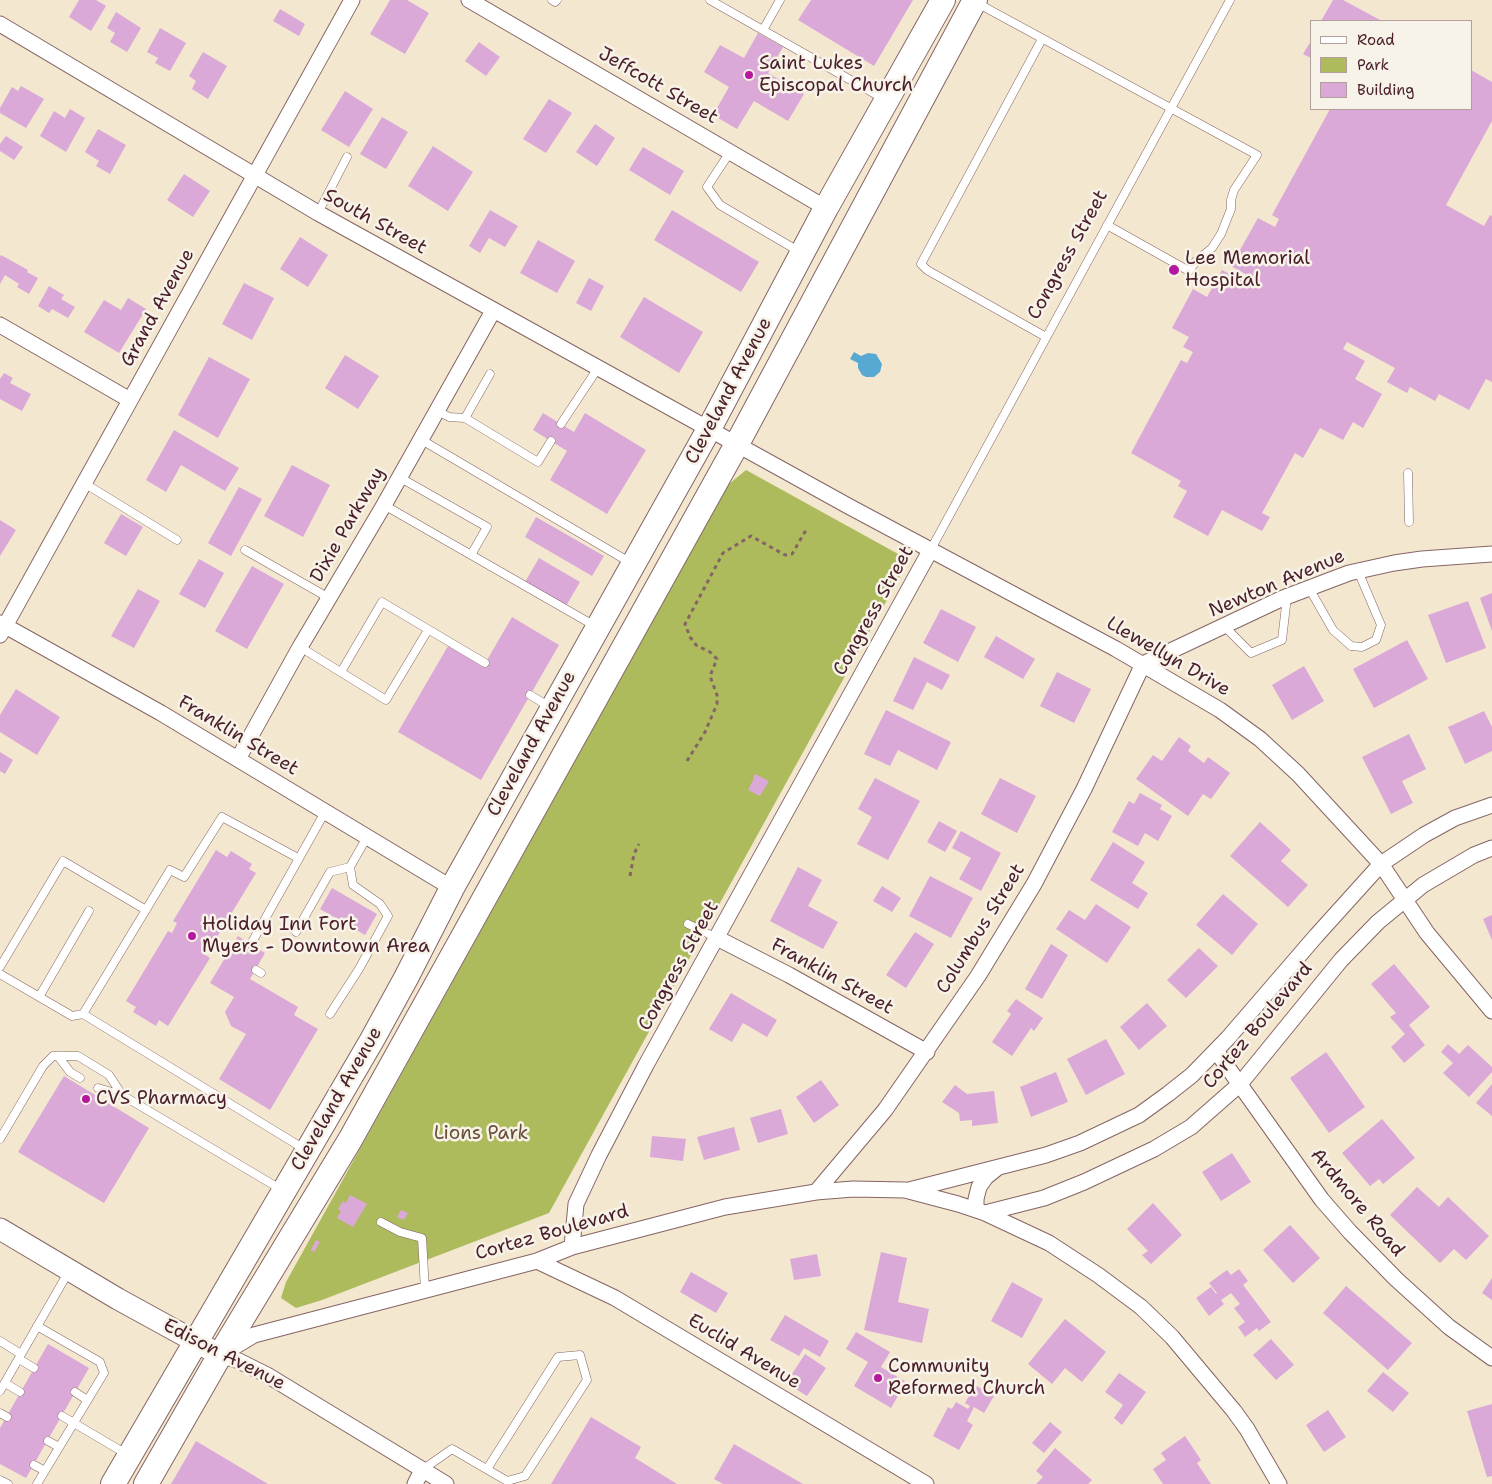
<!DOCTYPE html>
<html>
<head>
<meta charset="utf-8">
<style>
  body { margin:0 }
  #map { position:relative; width:1492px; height:1484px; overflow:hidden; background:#f3e7cf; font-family:"Shantell Sans",sans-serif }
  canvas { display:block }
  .legend { position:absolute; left:1310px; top:20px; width:162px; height:90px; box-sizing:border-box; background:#f7f3e8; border:1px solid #b29e9c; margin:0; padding:6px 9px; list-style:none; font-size:15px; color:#4a1f2b }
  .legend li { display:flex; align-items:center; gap:10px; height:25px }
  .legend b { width:25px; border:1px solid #b29e9c }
</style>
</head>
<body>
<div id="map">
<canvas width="1492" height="1484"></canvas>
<ul class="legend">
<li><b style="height:6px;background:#fff"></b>Road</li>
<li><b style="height:14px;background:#adbb5d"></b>Park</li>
<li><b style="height:14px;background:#dba9d8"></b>Building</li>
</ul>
</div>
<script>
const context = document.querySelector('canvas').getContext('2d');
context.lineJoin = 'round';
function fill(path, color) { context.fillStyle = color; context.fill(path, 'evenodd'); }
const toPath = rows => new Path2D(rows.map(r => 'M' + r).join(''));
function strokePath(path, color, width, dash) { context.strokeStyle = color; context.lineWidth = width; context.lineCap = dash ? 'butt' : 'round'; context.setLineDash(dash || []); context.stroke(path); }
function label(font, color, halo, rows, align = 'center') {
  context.font = font + ' "Shantell Sans",sans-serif'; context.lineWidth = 5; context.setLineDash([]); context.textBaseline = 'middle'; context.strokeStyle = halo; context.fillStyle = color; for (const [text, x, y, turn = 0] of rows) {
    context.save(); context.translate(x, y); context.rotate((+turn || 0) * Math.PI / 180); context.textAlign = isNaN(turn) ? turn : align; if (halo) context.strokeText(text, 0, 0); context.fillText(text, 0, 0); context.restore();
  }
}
const green = toPath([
  [746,470,909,560,549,1213,322,1300,296,1308,281,1298,286,1282,729,484]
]);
const water = toPath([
  [854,352,861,356,868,353,876,354,882,364,880,372,874,377,866,377,862,375,858,368,858,363,850,359]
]);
const building = toPath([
  [79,0,96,0,106,6,91,31,69,17],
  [390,0,407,0,429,13,405,54,370,34],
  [811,0,913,0,874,66,798,20],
  [1333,0,1343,0,1382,21,1321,21],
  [280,9,305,24,299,36,273,21],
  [116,12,141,28,127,52,110,42,115,33,107,28],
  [160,28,186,43,170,71,155,63,158,58,147,52],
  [758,33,783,47,768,73,804,94,788,121,754,101,737,129,713,115,729,87,704,72,720,45,744,58],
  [1311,41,1311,58,1303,54],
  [479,42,500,57,486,76,465,61],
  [203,52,227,66,208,99,192,89,196,81,189,76],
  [1471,70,1492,82,1492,121,1446,205,1484,226,1490,215,1492,216,1492,382,1486,379,1469,410,1439,394,1435,401,1410,387,1407,393,1387,382,1395,368,1347,342,1343,349,1365,361,1355,379,1382,394,1363,428,1353,422,1343,440,1320,428,1303,458,1295,453,1262,513,1270,517,1262,531,1222,510,1208,536,1173,517,1187,491,1178,486,1181,481,1131,453,1181,360,1187,363,1193,352,1183,347,1189,337,1172,328,1193,289,1207,297,1222,270,1252,286,1256,280,1231,266,1258,218,1275,227,1279,219,1272,215,1330,109,1471,109],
  [21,86,44,99,26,128,0,113,0,108,12,87,18,91],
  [345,91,373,109,349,147,321,130],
  [549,99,572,113,546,153,523,139],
  [70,109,85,118,66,152,40,136,54,111,65,118],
  [382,117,408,132,386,169,360,154],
  [595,124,615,138,597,166,576,152],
  [98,129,126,145,110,174,96,166,99,161,85,152],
  [6,136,23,147,14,160,0,151,0,144],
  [433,146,473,172,448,211,408,186],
  [643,147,684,171,670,195,629,170],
  [184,174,210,191,193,217,167,200],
  [490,210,518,226,505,247,489,238,480,253,469,246],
  [672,210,759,262,741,292,654,240],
  [300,237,328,255,308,287,280,269],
  [538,240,575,261,557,293,520,273],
  [1,255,28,270,27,272,38,278,29,294,17,287,19,284,5,275,0,284,0,257],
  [589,278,604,286,591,311,576,303],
  [244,283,274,298,252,340,222,324],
  [49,286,64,295,61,299,75,307,68,318,52,309,49,313,38,306],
  [644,297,703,332,679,373,620,337],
  [128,298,146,309,119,353,84,332,104,300,121,310],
  [345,355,379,376,358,409,325,388],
  [209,357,250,379,218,438,178,415],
  [4,373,13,378,10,383,31,394,22,411,0,399,0,379],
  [543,413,574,432,585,413,646,450,607,514,550,480,567,451,533,430],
  [174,430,239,468,225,491,181,465,166,492,146,480],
  [292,465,330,485,303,537,264,516],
  [239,487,262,499,231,556,208,543],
  [121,514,143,527,126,556,104,543],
  [536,517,604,556,592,576,525,537],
  [0,520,16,530,0,556],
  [539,558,580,582,566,606,525,582],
  [199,559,224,573,205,608,179,594],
  [252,566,284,584,247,649,215,631],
  [138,589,160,601,134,648,111,636],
  [1492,593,1492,631,1480,598],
  [1468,601,1486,648,1446,663,1428,615],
  [941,609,976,627,958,662,923,643],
  [512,617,559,645,481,780,398,732,448,646,483,667],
  [996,636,1035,659,1023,679,984,657],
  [1407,640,1428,679,1374,708,1353,669],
  [914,657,950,675,942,690,927,682,913,710,893,701],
  [1304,666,1324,701,1292,720,1272,685],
  [1057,672,1091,689,1074,723,1040,706],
  [16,689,60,717,37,755,0,732,0,715],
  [886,710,951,742,937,770,898,750,890,766,864,754],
  [1484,711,1492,727,1492,751,1465,764,1448,727],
  [1409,734,1426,769,1402,781,1413,803,1391,814,1362,757],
  [1179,737,1191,746,1188,751,1204,763,1208,757,1230,773,1211,799,1203,794,1188,816,1136,779,1153,755,1162,761],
  [0,752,13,760,5,774,0,771],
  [755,774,769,781,760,796,748,790,754,778,753,777],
  [875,778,920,801,888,860,857,844,872,817,858,809],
  [1000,778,1036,796,1017,833,981,814],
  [1140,793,1162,805,1160,809,1172,816,1158,841,1145,833,1138,846,1112,832,1129,801,1134,804],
  [939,821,957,831,945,852,927,842],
  [1260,822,1291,850,1281,861,1308,885,1288,907,1230,856],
  [961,831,1001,853,981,891,959,879,971,858,952,848],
  [1113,842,1145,862,1132,883,1148,893,1138,909,1090,880],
  [216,850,227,857,231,851,252,864,249,869,256,873,214,942,208,939,201,952,210,958,168,1026,159,1020,156,1026,133,1012,136,1007,126,1001,168,931,172,933,177,923,173,921],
  [798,867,822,880,808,906,838,922,823,949,770,921],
  [930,876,973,898,951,938,909,916],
  [882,886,901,898,892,912,873,901],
  [332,888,377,914,365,935,320,909],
  [1223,894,1258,924,1232,955,1196,925],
  [1096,904,1131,927,1107,963,1056,929,1069,910,1085,920],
  [1492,915,1492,940,1483,919],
  [915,932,934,944,906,988,886,975],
  [238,936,265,953,250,979,298,1007,294,1015,318,1029,270,1110,219,1079,246,1034,231,1026,225,1012,234,997,210,983],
  [1051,944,1068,955,1042,999,1025,989],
  [1199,948,1218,966,1186,998,1167,980],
  [1394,964,1430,1007,1409,1025,1425,1045,1404,1063,1391,1047,1405,1034,1390,1017,1396,1013,1371,984],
  [731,993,777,1020,767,1037,743,1023,732,1042,709,1029],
  [1016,999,1043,1018,1034,1031,1031,1028,1012,1056,992,1042,1011,1014,1007,1011],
  [1147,1003,1167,1026,1139,1050,1120,1027],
  [1106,1039,1125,1074,1086,1095,1067,1059],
  [1448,1044,1459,1054,1468,1045,1492,1067,1492,1072,1469,1097,1443,1073,1453,1063,1441,1052],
  [1326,1052,1365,1107,1329,1133,1290,1078],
  [1056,1072,1068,1102,1031,1117,1020,1087],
  [64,1076,149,1128,104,1203,18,1152],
  [821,1080,839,1105,814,1123,796,1097],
  [1492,1084,1492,1116,1476,1103],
  [955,1085,967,1094,994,1091,998,1123,972,1126,972,1120,960,1121,959,1113,942,1102],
  [781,1109,788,1134,758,1143,750,1118],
  [1382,1119,1415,1158,1383,1184,1379,1179,1370,1186,1342,1153],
  [734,1127,740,1150,704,1160,697,1137],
  [652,1136,686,1139,683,1161,650,1157],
  [1232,1153,1251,1182,1221,1201,1202,1172],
  [1417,1187,1439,1207,1448,1197,1489,1236,1466,1260,1454,1249,1440,1263,1390,1215],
  [350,1195,367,1204,353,1227,337,1218,341,1211,338,1209,343,1201,346,1203],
  [1153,1203,1182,1235,1151,1264,1142,1255,1148,1251,1127,1229],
  [401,1210,408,1213,404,1220,397,1217],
  [1290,1225,1320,1258,1293,1283,1263,1250],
  [316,1240,320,1242,314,1252,311,1250],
  [881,1252,907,1258,898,1302,929,1309,922,1343,864,1330],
  [817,1254,821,1276,794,1280,790,1259],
  [1239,1269,1248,1281,1243,1285,1271,1322,1259,1331,1257,1328,1245,1337,1238,1327,1245,1322,1234,1308,1240,1304,1231,1293,1221,1300,1224,1304,1209,1316,1196,1298,1211,1287,1216,1294,1217,1293,1209,1283,1227,1270,1231,1275],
  [691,1272,728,1293,716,1313,680,1292],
  [1492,1278,1492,1300,1482,1293],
  [1012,1282,1043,1299,1022,1338,991,1321],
  [1346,1286,1412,1343,1388,1370,1323,1313],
  [785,1315,829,1341,820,1357,804,1348,799,1356,770,1340],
  [1065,1319,1106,1352,1082,1382,1065,1368,1052,1384,1028,1364],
  [856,1332,890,1352,881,1367,906,1382,891,1408,854,1386,868,1362,846,1349],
  [1271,1339,1294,1365,1276,1380,1253,1355],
  [48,1344,89,1368,26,1478,0,1464,0,1428],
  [805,1354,826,1368,807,1396,786,1383],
  [1383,1372,1409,1393,1393,1412,1367,1391],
  [1119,1373,1146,1392,1122,1425,1114,1418,1123,1405,1105,1392],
  [975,1385,994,1396,984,1413,974,1407,967,1421,973,1425,959,1450,933,1436,948,1407,952,1409,956,1402,968,1409,970,1406,965,1403],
  [1492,1404,1492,1476,1487,1477,1467,1411],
  [1328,1410,1346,1437,1324,1452,1306,1425],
  [591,1417,641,1447,635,1458,677,1484,551,1484],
  [1050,1422,1062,1432,1044,1453,1032,1443],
  [1185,1436,1201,1460,1197,1463,1211,1484,1163,1484,1153,1469,1166,1460,1161,1453],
  [196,1441,268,1484,171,1484],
  [734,1444,803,1484,723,1484,714,1479],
  [1055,1448,1092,1480,1088,1484,1036,1484,1043,1477,1036,1471]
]);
const path = toPath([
  [687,761,705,732,717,704,717,695,710,676,717,659,710,652,696,645,690,637,685,624,723,553,751,536,785,555,792,554,806,530],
  [630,876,634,854,639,844]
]);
const lane = toPath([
  [552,0,555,2,557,0],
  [710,0,884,99],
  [977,3,1257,155,1234,190,1231,200,1231,209,1221,234,1212,248,1196,261,1189,271,1107,225],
  [763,30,780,0],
  [1042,39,921,264,927,270,1046,337],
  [730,152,707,187,720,205,800,252],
  [318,213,347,157],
  [436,410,449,417,465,418,538,462,551,441],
  [465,418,490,374],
  [561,424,598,368],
  [420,439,631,563],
  [1408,473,1409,522],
  [399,477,487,527,471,555],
  [84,483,177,540],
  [384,505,595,626],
  [245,550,329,598],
  [930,551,1230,0],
  [1309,588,1333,630,1351,646,1362,647,1376,640,1381,625,1358,571],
  [1224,626,1251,653,1282,640,1287,597],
  [300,647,386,700,428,630],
  [341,672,382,602,485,663],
  [530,695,550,707],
  [298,858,222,817,184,877,170,870,83,1014,306,1150],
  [688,924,717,938],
  [296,932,330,872,350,867],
  [251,944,325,812],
  [0,967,63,861,146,910],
  [256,970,261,973],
  [0,974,72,1016,83,1014],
  [39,997,89,911],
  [330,1014,359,969,388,916,380,904,353,885,350,867,367,837],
  [58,1056,70,1072,80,1078],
  [98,1088,122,1095,282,1190],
  [0,1139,43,1066,53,1056,78,1056,109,1075,122,1095],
  [381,1222,400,1232,422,1238,425,1290],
  [0,1341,21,1354],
  [19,1359,34,1368],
  [5,1383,20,1392],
  [0,1391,69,1271],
  [75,1392,87,1400],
  [0,1413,7,1417],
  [62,1416,128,1455],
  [48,1441,59,1447],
  [34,1465,45,1471],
  [422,1470,452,1449,507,1481,525,1476,587,1380,580,1355,558,1357,487,1469],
  [0,1480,8,1484],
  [37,1484,104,1373,100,1362,37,1326]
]);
const street = toPath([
  [469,0,826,208],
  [0,24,318,213,850,507,1116,649,1220,710,1260,739,1298,774,1381,864,1427,933,1492,1011],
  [0,325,130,400],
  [0,623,161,713,452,888],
  [0,635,352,0],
  [238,759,300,647,384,505,493,311],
  [717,938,789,975,927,1052],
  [1216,1051,1322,1200,1350,1232,1396,1279,1449,1327,1492,1358],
  [909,1190,1046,1155,1080,1143,1139,1115,1168,1094,1192,1075,1228,1038,1316,936,1381,864,1424,835,1455,818,1492,805],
  [816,1192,885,1110,978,976,1034,884,1084,789,1143,664,1283,598,1349,573,1394,563,1422,559,1492,554],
  [976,1210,976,1199,979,1187,986,1177,996,1169],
  [985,1213,1044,1198,1084,1182,1154,1149,1191,1127,1240,1084,1341,960,1378,922,1423,885,1474,855,1492,848],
  [572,1247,576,1204,599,1155,646,1065,930,551],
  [537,1261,615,1298,926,1484],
  [224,1353,254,1335,537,1261,572,1247,725,1207,816,1192,853,1189,905,1190,958,1204,985,1213,1049,1243,1098,1275,1141,1307,1172,1337,1234,1411,1247,1429,1279,1484],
  [220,1355,239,1361,267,1375,446,1484],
  [415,1484,422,1470]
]);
const secondary = toPath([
  [0,1229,118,1299,220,1355]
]);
const primary = toPath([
  [113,1484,372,1040,406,978,452,888,709,429,826,208,943,0],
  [146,1484,220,1355,350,1140,737,444,975,0]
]);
const markers = [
  [749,75,5,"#b5179e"],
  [1174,270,6,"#b5179e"],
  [192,936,5,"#b5179e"],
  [86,1099,5,"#b5179e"],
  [878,1378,5,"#b5179e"]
];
const poiNames = [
  ["Saint Lukes",759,64],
  ["Episcopal Church",759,86],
  ["Lee Memorial",1185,259],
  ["Hospital",1185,281],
  ["Holiday Inn Fort",202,925],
  ["Myers - Downtown Area",202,947],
  ["CVS Pharmacy",96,1099],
  ["Community",888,1367],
  ["Reformed Church",888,1389]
];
const streetNames = [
  ["Jeffcott Street",658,86,30],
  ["South Street",375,222,29],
  ["Congress Street",1068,255,-61],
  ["Grand Avenue",158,308,-61],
  ["Cleveland Avenue",729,391,-62],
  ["Dixie Parkway",348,525,-60],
  ["Newton Avenue",1277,584,-23],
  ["Congress Street",874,611,-61],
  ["Llewellyn Drive",1168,657,30],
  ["Franklin Street",238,736,31],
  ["Cleveland Avenue",532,744,-61],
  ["Columbus Street",981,929,-58],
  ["Congress Street",679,966,-61],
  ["Franklin Street",832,977,29],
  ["Cortez Boulevard",1258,1026,-50],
  ["Cleveland Avenue",337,1099,-60],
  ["Ardmore Road",1357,1203,50],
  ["Cortez Boulevard",552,1233,-16],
  ["Euclid Avenue",744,1352,31],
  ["Edison Avenue",224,1355,27]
];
const parkNames = [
  ["Lions Park",481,1134]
];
fill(green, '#adbb5d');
fill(water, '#57a8d2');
fill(building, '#dba9d8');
strokePath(lane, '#856564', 9);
strokePath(street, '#856564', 17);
strokePath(secondary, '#856564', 23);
strokePath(primary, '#856564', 26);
strokePath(path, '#856564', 3, [4, 4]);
strokePath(lane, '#fff', 8);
strokePath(street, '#fff', 15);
strokePath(secondary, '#fff', 21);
strokePath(primary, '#fff', 24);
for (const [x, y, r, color] of markers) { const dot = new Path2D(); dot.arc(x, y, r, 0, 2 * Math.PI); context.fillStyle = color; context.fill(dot); strokePath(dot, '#f7f3e8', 2); }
label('19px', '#4a1f2b', '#f7f3e8', poiNames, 'left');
label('19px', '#4a1f2b', '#f7f3e8', streetNames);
label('19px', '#684e3a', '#f7f3e8', parkNames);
</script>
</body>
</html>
